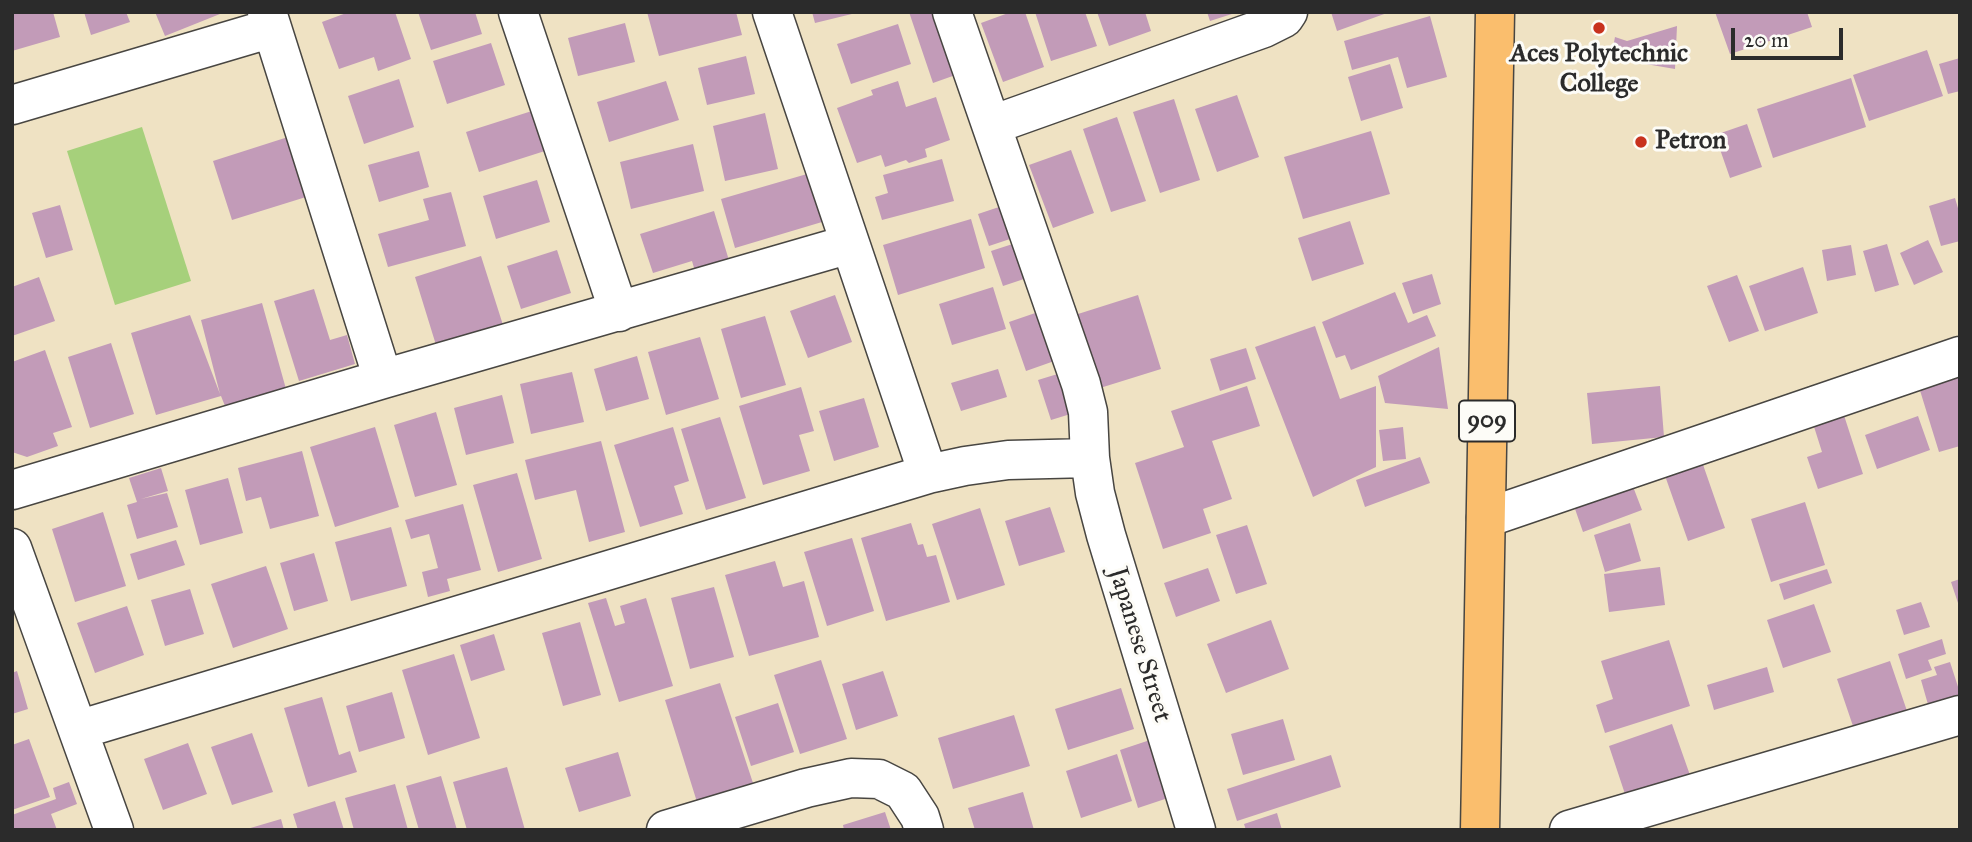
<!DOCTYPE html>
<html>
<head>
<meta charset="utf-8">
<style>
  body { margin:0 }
  #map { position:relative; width:1972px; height:842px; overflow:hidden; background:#efe2c3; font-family:"IM FELL Great Primer",serif }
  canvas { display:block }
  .frame { position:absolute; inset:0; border:14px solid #2b2b2b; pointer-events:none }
  .scale { position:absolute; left:1731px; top:28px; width:112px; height:32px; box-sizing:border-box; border:4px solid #2b2b2b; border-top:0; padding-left:9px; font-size:21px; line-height:24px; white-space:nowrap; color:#2b2b2b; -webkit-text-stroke:5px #fdfcf7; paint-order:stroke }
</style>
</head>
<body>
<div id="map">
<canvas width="1972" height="842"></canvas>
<div class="frame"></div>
<div class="scale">20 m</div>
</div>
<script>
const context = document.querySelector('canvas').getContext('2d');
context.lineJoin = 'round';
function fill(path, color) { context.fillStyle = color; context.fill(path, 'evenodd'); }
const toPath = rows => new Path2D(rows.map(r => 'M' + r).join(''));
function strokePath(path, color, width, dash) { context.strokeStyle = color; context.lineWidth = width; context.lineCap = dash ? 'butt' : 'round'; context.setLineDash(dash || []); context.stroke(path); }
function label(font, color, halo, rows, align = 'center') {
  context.font = font + ' "IM FELL Great Primer",serif'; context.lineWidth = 6; context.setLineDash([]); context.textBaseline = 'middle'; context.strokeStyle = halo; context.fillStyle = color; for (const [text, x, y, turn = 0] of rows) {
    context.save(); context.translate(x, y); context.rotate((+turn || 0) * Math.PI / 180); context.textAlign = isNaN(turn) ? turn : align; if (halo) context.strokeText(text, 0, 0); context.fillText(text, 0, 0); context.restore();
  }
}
const green = toPath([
  [142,127,191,281,115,305,67,151]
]);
const building = toPath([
  [12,12,53,12,60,37,12,51],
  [84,12,126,12,130,22,91,35],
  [155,12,225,12,165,36],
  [349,12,395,12,411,59,378,71,374,57,339,69,322,22],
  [418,12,475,12,482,34,431,50],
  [647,12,736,12,742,35,659,56],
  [812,12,855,12,856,13,815,23],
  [909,12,943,12,964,72,933,83],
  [1011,12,1025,12,1044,67,1003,82,981,23],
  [1035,12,1085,12,1097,46,1051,61],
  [1097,12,1145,12,1151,31,1109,46],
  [1207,12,1235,12,1235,13,1210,21],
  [1331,12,1387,12,1387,13,1337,31],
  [1715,12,1807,12,1812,27,1730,54],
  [1430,16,1447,77,1407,88,1398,57,1352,70,1344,41],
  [625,23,635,62,578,76,568,38],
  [898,24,911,64,851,84,837,44],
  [1677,26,1675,69,1611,58,1615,37,1627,41],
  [491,43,505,85,447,104,433,61],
  [1927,50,1943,96,1869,121,1853,75],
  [746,56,755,94,707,105,698,68],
  [1960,58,1960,91,1948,94,1939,64],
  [1390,64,1403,108,1361,121,1348,77],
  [1851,78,1866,127,1773,158,1757,109],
  [399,79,414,127,364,144,348,96],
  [666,81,679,120,609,142,597,102],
  [898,81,906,107,936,97,950,140,925,149,927,157,909,163,906,160,885,167,881,155,857,163,837,108,873,95,871,90],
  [1237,95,1259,157,1217,172,1195,109],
  [1174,99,1200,180,1160,193,1133,112],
  [535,110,548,150,479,172,466,132],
  [765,113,778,169,725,181,713,126],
  [1117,117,1146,201,1111,212,1083,129],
  [1747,124,1762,167,1730,178,1715,135],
  [1371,131,1390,194,1303,219,1284,157],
  [288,137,306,197,232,220,213,161],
  [693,144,704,191,631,209,620,162],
  [1071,150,1094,213,1053,228,1029,165],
  [419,151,429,187,379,202,368,165],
  [942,159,954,201,882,220,875,197,888,193,883,175],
  [807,174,822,222,735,248,721,199],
  [537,180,550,222,496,239,483,196],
  [451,192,466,246,388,267,378,234,429,220,423,199],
  [1955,198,1960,215,1960,241,1941,246,1929,206],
  [1011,203,1022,235,989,246,978,214],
  [60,205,73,250,46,258,32,213],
  [714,211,731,267,697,278,692,261,653,273,640,234],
  [971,219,985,268,898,295,883,245],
  [1350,221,1364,264,1312,281,1298,238],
  [1025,240,1036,275,1003,286,991,251],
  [1928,240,1943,272,1914,285,1900,253],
  [1887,244,1899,285,1875,292,1863,251],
  [1851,245,1856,275,1827,281,1822,250],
  [557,250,571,293,521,309,507,266],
  [481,256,503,325,436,345,415,277],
  [1803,267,1818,313,1765,331,1749,286],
  [1432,274,1441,304,1413,314,1402,283],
  [1737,275,1759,331,1729,342,1707,286],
  [39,277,55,321,12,336,12,287],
  [993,287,1006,329,952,345,939,304],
  [314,289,330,340,347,335,355,364,299,381,274,301],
  [1395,292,1408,323,1427,315,1436,336,1351,370,1345,355,1336,358,1322,322],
  [835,295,852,342,808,358,790,311],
  [1138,295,1161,369,1100,388,1078,314],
  [262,303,286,389,225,406,221,396,156,415,131,333,190,315,220,394,201,320],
  [1044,310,1060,359,1026,371,1009,322],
  [765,316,786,385,741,398,721,329],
  [1315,326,1340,399,1376,386,1376,467,1313,497,1255,347],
  [700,337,719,399,666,415,648,352],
  [111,343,134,414,90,428,68,357],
  [1439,347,1448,409,1385,403,1378,376],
  [1246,348,1256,379,1220,391,1210,359],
  [45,350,72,427,53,433,58,446,27,457,12,452,12,362],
  [637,356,649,399,606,411,594,369],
  [998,369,1007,397,961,411,951,383],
  [1960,371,1960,446,1939,452,1918,384],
  [572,372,584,422,531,434,520,384],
  [1064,372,1077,412,1051,420,1038,380],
  [1247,386,1260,426,1212,441,1232,499,1203,509,1211,533,1163,549,1135,463,1184,447,1171,411],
  [1660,386,1664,437,1592,444,1587,393],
  [801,387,814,431,799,435,810,471,763,485,739,406],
  [502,395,514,443,466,455,454,408],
  [864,398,879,447,834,461,819,411],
  [1840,403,1863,474,1818,489,1807,457,1822,452,1810,414],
  [436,412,457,485,415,497,394,425],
  [1918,416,1930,450,1877,469,1865,435],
  [720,417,746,498,706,510,681,429],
  [375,427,399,507,335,527,310,447],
  [673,427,689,481,674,486,683,514,640,527,614,445],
  [1403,427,1406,459,1383,461,1379,430],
  [601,441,625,532,589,542,576,490,535,500,525,460],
  [302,451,319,516,270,529,261,497,246,501,238,468],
  [1700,456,1725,528,1688,541,1663,470],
  [1420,457,1430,483,1365,507,1356,480],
  [161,468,168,491,141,499,167,493,178,527,137,539,127,505,137,502,129,478],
  [517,473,542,559,498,572,473,485],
  [228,478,243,533,200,545,185,490],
  [1632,484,1642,510,1583,532,1574,506],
  [1805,502,1825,565,1771,582,1751,519],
  [463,504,481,570,447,579,450,591,428,597,422,572,438,568,429,534,411,539,405,520],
  [1050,507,1065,552,1019,566,1005,521],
  [980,508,1005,585,957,600,932,524],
  [103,512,126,586,75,602,52,529],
  [911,523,918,545,923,544,927,557,936,555,950,602,886,621,861,538],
  [1630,523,1641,561,1605,572,1594,535],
  [1247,525,1267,584,1236,594,1216,535],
  [391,527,407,586,351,601,335,542],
  [852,538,874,611,827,626,804,552],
  [176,540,185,565,138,580,130,554],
  [314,553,328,601,294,611,280,563],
  [775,561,783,587,804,581,819,637,749,656,725,575],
  [266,566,288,629,233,648,211,584],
  [1660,567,1665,605,1609,612,1604,574],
  [1208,568,1220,601,1176,617,1164,583],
  [1827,569,1832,583,1784,600,1779,584],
  [1960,579,1960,606,1959,606,1951,582],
  [714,587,734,657,690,669,671,598],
  [190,589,204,634,165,646,151,600],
  [606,598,615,626,625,623,620,606,646,598,673,686,619,702,588,603],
  [1921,602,1930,627,1904,635,1896,610],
  [1814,604,1831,652,1783,668,1767,620],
  [127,606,144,655,95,673,77,623],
  [1271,620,1289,669,1226,693,1207,644],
  [580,622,601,695,563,706,542,633],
  [494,634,505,670,471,681,460,645],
  [1942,639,1946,654,1928,660,1932,670,1906,679,1898,654],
  [1669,640,1690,706,1605,733,1596,705,1613,699,1601,661],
  [454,654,480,738,428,755,402,670],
  [821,660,847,739,800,754,774,675],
  [1890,661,1907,711,1854,729,1837,679],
  [1950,662,1960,693,1960,699,1929,708,1921,680,1937,675,1934,667],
  [1767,667,1774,692,1714,710,1707,685],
  [17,671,28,709,12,714,12,673],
  [883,671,898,716,856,730,842,684],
  [720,683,753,783,697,802,665,700],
  [1121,688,1134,729,1068,750,1055,709],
  [392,692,405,738,359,752,346,706],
  [322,697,339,755,350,751,357,772,308,787,284,708],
  [778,703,794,752,751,766,735,717],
  [1014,715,1030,766,953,789,938,738],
  [1283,719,1295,760,1243,775,1231,734],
  [1672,724,1691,778,1627,800,1609,746],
  [252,733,273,792,232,805,211,747],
  [29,739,50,797,12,810,12,745],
  [1150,740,1168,798,1138,808,1120,750],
  [188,743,207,794,163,810,144,759],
  [618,752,631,796,579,812,565,768],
  [1117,754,1132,801,1081,818,1066,771],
  [1331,755,1341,787,1237,821,1227,789],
  [507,767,525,830,467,830,453,782],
  [441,776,457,830,419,830,406,786],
  [69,782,77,804,51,814,57,830,12,830,12,815,56,799,53,788],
  [395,784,408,830,354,830,345,798],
  [1023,792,1034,830,975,830,968,808],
  [335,801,344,830,298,830,293,814],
  [885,812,891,830,844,830,843,825],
  [1277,813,1282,830,1246,830,1244,824],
  [281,819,284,830,248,830,247,829]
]);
const minor = toPath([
  [267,12,383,379],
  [518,12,619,312],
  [772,12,928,474],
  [952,12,1081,384,1088,412,1090,458,1095,493,1106,535,1196,830],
  [12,105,272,28],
  [992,125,1264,28,1284,18,1288,12],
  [12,490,383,379,850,244],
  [1486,518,1960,356],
  [12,548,114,830],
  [78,730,928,474,965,466,1008,460,1090,458],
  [666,830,806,788,851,778,879,779,903,791,920,817,924,830],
  [1569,830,1960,715]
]);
const primary = toPath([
  [1480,830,1495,12]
]);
const markers = [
  [1599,28,7,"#c8321e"],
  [1641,142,7,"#c8321e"]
];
const shields = [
  [1487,421,56]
];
const shieldNames = [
  ["909",1487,421]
];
const poiNames = [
  ["Aces Polytechnic",1599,55],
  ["College",1599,85],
  ["Petron",1655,142,"left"]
];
const streetNames = [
  ["Japanese Street",1139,645,73]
];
fill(green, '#a6d07b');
fill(building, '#c29bb8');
strokePath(minor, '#484642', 41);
strokePath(primary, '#484642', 41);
strokePath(minor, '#fff', 38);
strokePath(primary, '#fabe6d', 38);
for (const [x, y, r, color] of markers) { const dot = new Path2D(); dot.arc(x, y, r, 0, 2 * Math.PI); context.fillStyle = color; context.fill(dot); strokePath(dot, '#fdfcf7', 2.5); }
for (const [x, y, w] of shields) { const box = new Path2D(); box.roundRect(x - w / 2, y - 20.5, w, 41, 5); context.fillStyle = '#fdfcf7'; context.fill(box); strokePath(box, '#2b2b2b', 2); }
label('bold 24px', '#2b2b2b', null, shieldNames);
label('bold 26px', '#2b2b2b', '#fdfcf7', poiNames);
label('26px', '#2b2b2b', '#fdfcf7', streetNames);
</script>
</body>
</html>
